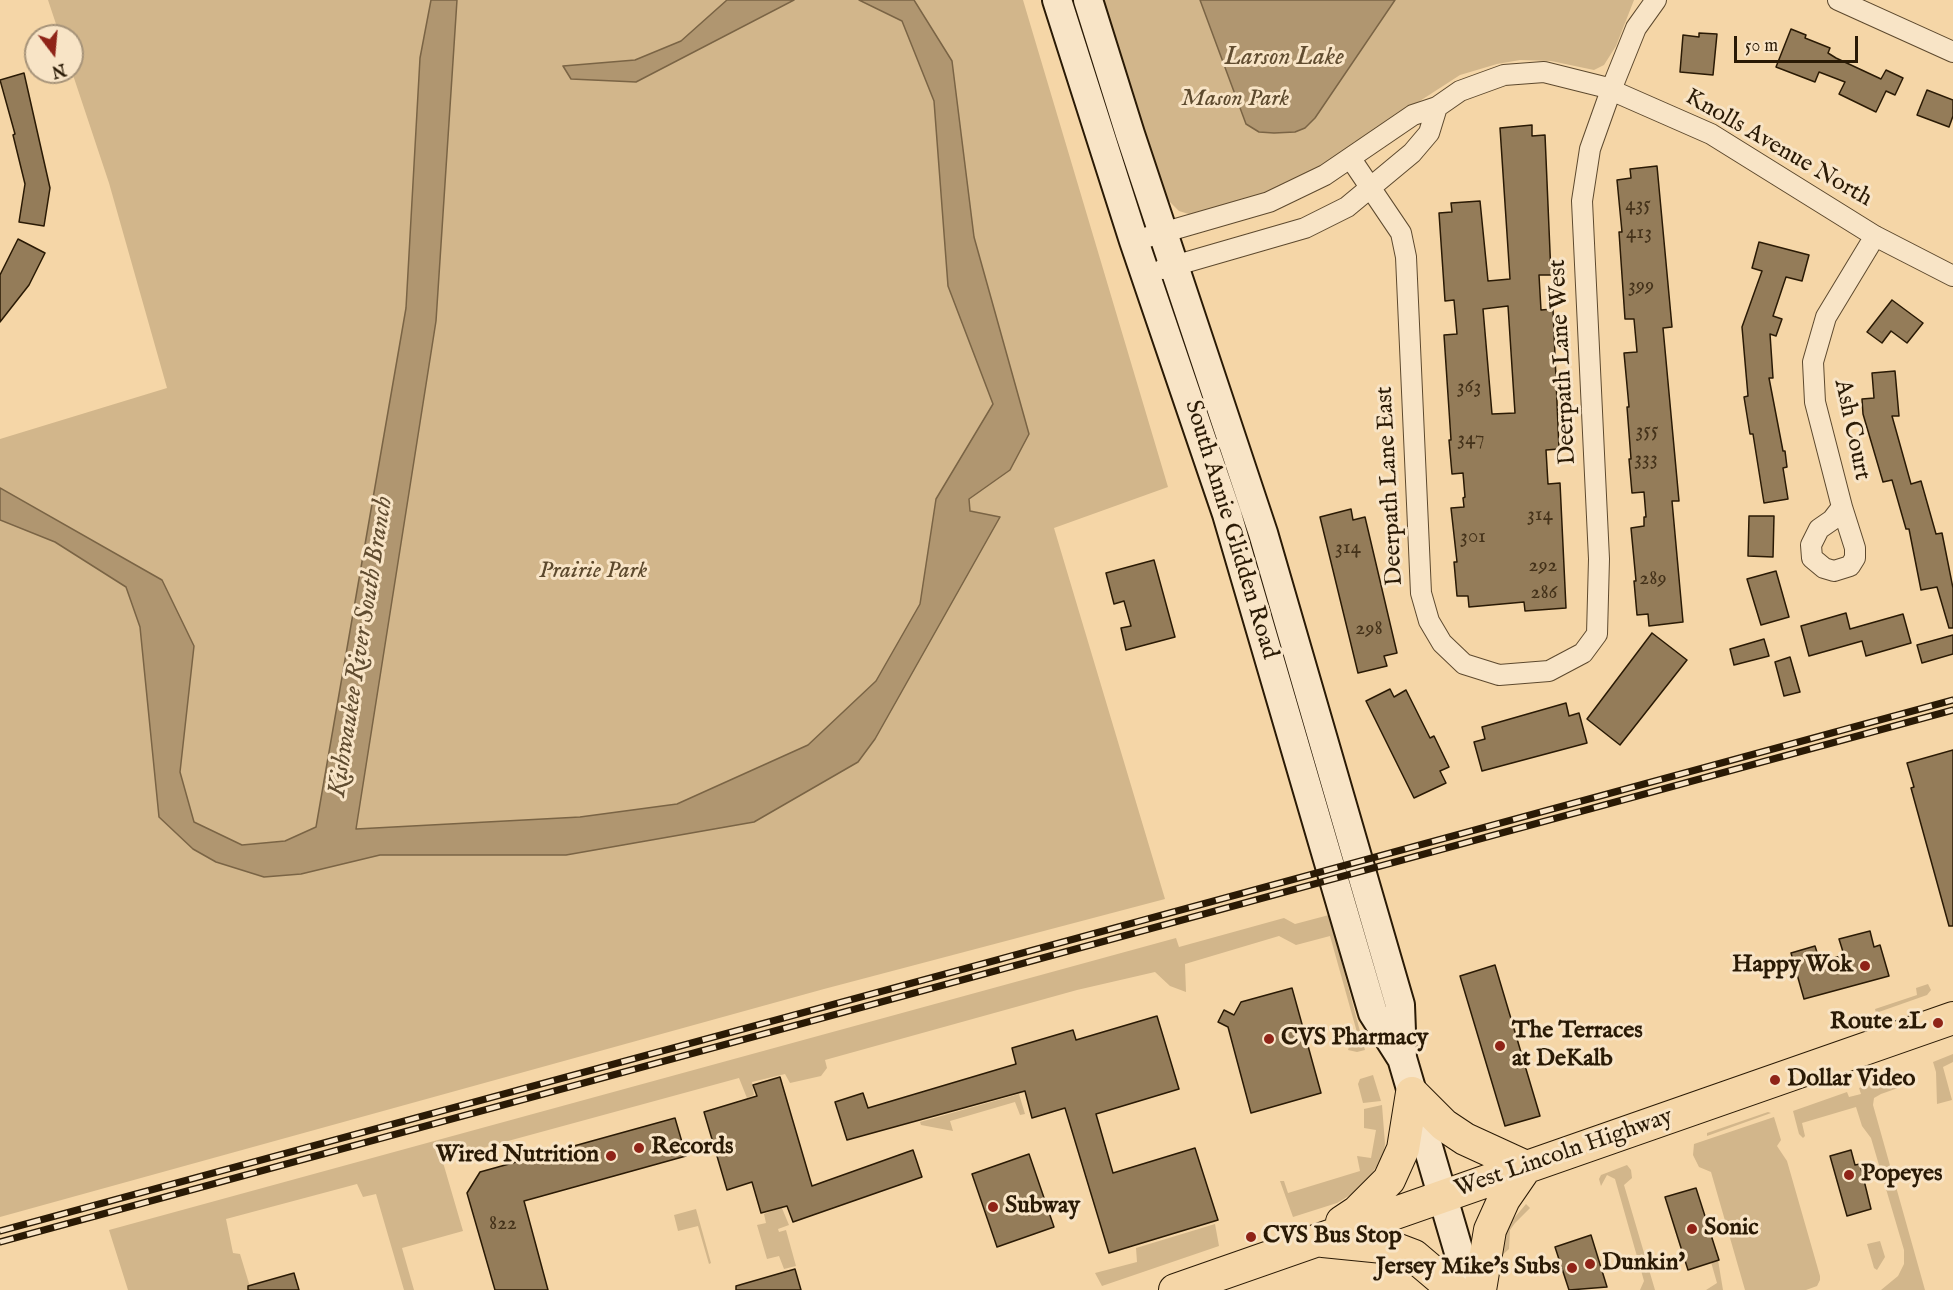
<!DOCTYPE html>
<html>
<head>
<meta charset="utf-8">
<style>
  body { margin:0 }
  #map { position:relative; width:1953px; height:1290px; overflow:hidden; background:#f5d6a7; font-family:"IM FELL English",serif }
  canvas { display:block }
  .north { position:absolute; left:24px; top:24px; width:60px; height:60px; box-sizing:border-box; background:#f8e4c6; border:2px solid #a69379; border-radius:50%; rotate:164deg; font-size:16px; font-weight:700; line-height:24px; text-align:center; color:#2a1a05 }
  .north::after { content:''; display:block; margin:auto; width:21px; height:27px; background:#8f2418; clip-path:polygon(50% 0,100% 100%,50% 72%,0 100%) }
  .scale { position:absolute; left:1734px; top:36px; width:124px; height:27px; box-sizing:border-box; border:3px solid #2a1a05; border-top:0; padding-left:8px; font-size:18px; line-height:21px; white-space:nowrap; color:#2a1a05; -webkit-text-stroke:4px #f8e4c6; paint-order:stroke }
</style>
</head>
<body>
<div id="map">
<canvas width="1953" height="1290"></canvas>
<div class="north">N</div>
<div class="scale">50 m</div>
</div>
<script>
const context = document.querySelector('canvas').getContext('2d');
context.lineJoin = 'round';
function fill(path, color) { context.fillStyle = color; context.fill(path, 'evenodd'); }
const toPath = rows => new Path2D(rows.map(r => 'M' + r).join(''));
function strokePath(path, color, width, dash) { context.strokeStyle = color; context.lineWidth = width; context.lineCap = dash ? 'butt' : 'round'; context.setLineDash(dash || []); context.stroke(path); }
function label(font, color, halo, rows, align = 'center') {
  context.font = font + ' "IM FELL English",serif'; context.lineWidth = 6; context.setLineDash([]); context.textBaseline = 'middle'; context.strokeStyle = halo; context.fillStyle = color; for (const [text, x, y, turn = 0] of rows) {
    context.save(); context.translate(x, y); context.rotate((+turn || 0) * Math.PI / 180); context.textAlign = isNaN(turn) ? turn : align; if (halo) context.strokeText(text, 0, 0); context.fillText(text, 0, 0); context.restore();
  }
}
const green = toPath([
  [48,0,1023,0,1168,487,1054,528,1165,899,824,989,0,1217,0,439,167,388,109,183,72,72,72,36,60,36],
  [1100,0,1634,0,1616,46,1604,65,1594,70,1551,61,1520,60,1497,64,1460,75,1392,119,1341,156,1281,190,1192,215,1179,211,1168,200,1155,175],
  [1329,915,1365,1050,1357,1052,1348,1050,1349,1047,1360,1043,1330,936,1296,945,1279,936,1185,964,1186,992,1170,986,1155,972,1077,990,825,1060,827,1068,821,1076,790,1083,785,1074,752,1082,754,1095,747,1098,739,1078,442,1159,463,1231,402,1248,414,1290,404,1290,376,1194,363,1197,357,1184,226,1219,233,1253,240,1254,251,1290,128,1290,109,1230,1176,938,1179,947,1284,918,1295,924],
  [1928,984,1931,990,1927,995,1876,1013,1875,1009,1917,995,1916,988],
  [1953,1054,1953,1062,1943,1067,1952,1100,1937,1104,1936,1072,1933,1062],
  [1909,1070,1912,1083,1881,1094,1874,1098,1873,1105,1925,1290,1881,1290,1898,1276,1904,1264,1904,1250,1871,1138,1862,1126,1856,1107,1802,1123,1805,1136,1803,1138,1799,1134,1793,1111,1847,1092,1849,1097,1861,1094,1859,1088],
  [1373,1075,1381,1101,1363,1103,1358,1084,1360,1079],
  [1019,1094,1025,1114,1020,1115,1015,1102,950,1121,953,1131,921,1125,920,1122],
  [1382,1105,1385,1144,1383,1157,1368,1179,1360,1189,1337,1203,1293,1217,1280,1181,1284,1181,1288,1193,1360,1171,1357,1156,1371,1158,1376,1130,1364,1128,1364,1109],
  [1768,1112,1771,1113,1707,1136,1707,1133],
  [1774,1117,1781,1140,1777,1146,1787,1161,1820,1276,1820,1280,1817,1286,1806,1290,1745,1290,1711,1172,1699,1167,1693,1155,1694,1144],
  [1627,1165,1631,1170,1632,1178,1624,1185,1655,1290,1640,1290,1644,1281,1615,1179,1607,1175,1601,1186,1599,1179,1601,1175],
  [774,1189,789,1225,778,1229,779,1232,786,1230,796,1266,784,1269,779,1256,767,1259,757,1225,766,1223,764,1214,779,1208],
  [1526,1204,1530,1208,1515,1223,1510,1230,1509,1249,1500,1257,1502,1242,1510,1223],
  [696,1209,711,1263,709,1264,698,1226,678,1231,674,1215],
  [1215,1224,1219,1246,1102,1286,1095,1273,1137,1262,1136,1248],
  [1880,1241,1885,1257,1877,1270,1874,1268,1867,1244],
  [1718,1260,1723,1290,1706,1290,1717,1283,1711,1262]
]);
const water = toPath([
  [431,0,457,0,436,321,356,829,580,817,677,804,808,745,876,681,920,604,936,499,993,404,948,286,934,101,902,21,859,0,914,0,952,61,974,237,1029,434,1010,470,969,499,970,511,1000,517,875,739,858,762,754,822,566,855,380,855,301,874,264,877,216,862,193,849,159,817,140,627,126,587,55,542,0,520,0,488,162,580,194,646,180,772,194,822,242,845,285,841,316,827,406,308,420,58,431,0],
  [727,0,794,0,636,82,571,79,563,66,635,60,681,41,727,0],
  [1200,0,1395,0,1315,118,1305,128,1295,132,1274,133,1259,132,1246,124,1200,0]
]);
const building = toPath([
  [1791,29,1806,35,1805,38,1830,48,1828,53,1836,58,1881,79,1886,70,1903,78,1895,95,1886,91,1876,112,1839,94,1845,82,1819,72,1815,82,1776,67,1791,29],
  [1699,33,1717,34,1713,75,1680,72,1683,35,1699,37,1699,33],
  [24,73,50,188,44,226,19,222,25,184,13,135,15,134,0,80,24,73],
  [1927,90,1953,100,1953,116,1949,127,1917,115,1927,90],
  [1532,125,1532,136,1545,135,1551,275,1539,275,1541,310,1553,309,1559,449,1546,450,1548,484,1560,483,1566,608,1525,611,1524,602,1469,607,1468,596,1457,596,1454,562,1457,562,1451,508,1464,507,1463,498,1465,497,1463,473,1452,474,1449,440,1451,440,1444,335,1457,334,1454,300,1445,301,1439,213,1452,212,1451,203,1480,201,1488,281,1510,279,1500,128,1532,125],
  [1508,306,1515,413,1492,414,1483,309,1508,306],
  [1657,166,1672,327,1663,328,1679,501,1672,501,1683,622,1649,626,1648,614,1637,615,1634,581,1636,581,1631,528,1644,526,1644,517,1646,517,1644,492,1632,493,1629,459,1631,459,1627,407,1629,407,1624,353,1637,352,1634,319,1625,319,1619,232,1622,232,1617,180,1631,178,1630,169,1657,166],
  [18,239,45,253,29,285,0,322,0,275,18,239],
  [1759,242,1809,255,1802,281,1786,277,1773,316,1782,319,1776,336,1770,334,1773,378,1769,378,1783,451,1785,451,1787,467,1783,468,1788,499,1764,503,1753,434,1750,434,1744,397,1748,396,1742,327,1762,271,1752,268,1759,242],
  [1892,300,1923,323,1907,343,1891,331,1882,343,1867,332,1892,300],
  [1895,371,1899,416,1892,416,1911,484,1921,481,1936,534,1942,533,1953,588,1953,628,1949,628,1937,587,1921,590,1909,529,1906,529,1892,480,1883,482,1863,414,1862,399,1874,398,1872,373,1895,371],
  [1351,509,1353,520,1365,517,1397,653,1384,656,1387,666,1358,673,1320,517,1351,509],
  [1749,516,1774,516,1773,557,1748,556,1749,516],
  [1154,560,1175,637,1126,650,1121,628,1131,626,1124,601,1114,604,1106,573,1154,560],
  [1776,571,1789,617,1761,625,1747,579,1776,571],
  [1846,613,1850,629,1903,614,1911,643,1866,656,1862,641,1809,656,1801,626,1846,613],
  [1652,633,1687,660,1620,745,1587,719,1652,633],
  [1953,635,1953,654,1922,663,1917,645,1953,635],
  [1764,639,1769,656,1734,665,1730,649,1764,639],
  [1790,657,1800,692,1784,696,1775,662,1790,657],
  [1390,689,1394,697,1406,690,1430,738,1434,736,1449,767,1440,771,1446,783,1414,798,1366,701,1390,689],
  [1566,703,1569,716,1579,713,1587,743,1482,771,1474,742,1485,739,1482,727,1566,703],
  [1953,750,1953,926,1949,926,1911,788,1914,787,1907,763,1953,750],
  [1870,931,1874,947,1880,945,1889,976,1804,999,1791,953,1815,946,1820,962,1844,955,1839,939,1870,931],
  [1495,965,1540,1116,1505,1126,1460,976,1495,965],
  [1292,988,1321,1093,1251,1113,1228,1027,1218,1022,1224,1010,1234,1015,1241,1002,1292,988],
  [1157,1016,1179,1089,1096,1114,1113,1173,1195,1148,1218,1220,1109,1253,1065,1108,1032,1118,1025,1091,847,1140,835,1102,863,1093,868,1108,1016,1064,1012,1048,1073,1030,1076,1040,1157,1016],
  [780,1077,812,1186,913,1150,922,1177,793,1222,787,1206,761,1213,752,1182,727,1190,704,1112,757,1096,753,1085,780,1077],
  [675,1118,686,1156,524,1201,548,1290,495,1290,467,1193,480,1172,675,1118],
  [1851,1150,1855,1165,1860,1164,1871,1209,1847,1216,1830,1156,1851,1150],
  [1029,1154,1054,1227,997,1247,972,1174,1029,1154],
  [1696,1188,1719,1260,1688,1270,1665,1197,1696,1188],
  [1591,1235,1607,1287,1569,1290,1555,1247,1591,1235],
  [795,1269,801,1290,736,1290,736,1286,795,1269],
  [294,1273,299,1290,248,1290,248,1286,294,1273]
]);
const street = toPath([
  [1838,0,1953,52],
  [1351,159,1401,233,1406,257,1421,593,1429,621,1442,643,1464,664,1499,675,1549,671,1583,653,1597,634,1599,559,1582,201,1590,149,1611,90,1636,28,1656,0],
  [1134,241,1269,202,1325,175,1413,115,1437,107,1460,91,1504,75,1544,72,1604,87,1711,134,1875,236,1953,276],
  [1163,269,1305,228,1347,207,1412,153,1429,133,1437,107],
  [1842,507,1815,402,1813,362,1826,317,1875,236],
  [1842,507,1855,548,1855,558,1850,566,1834,571,1824,568,1812,558,1811,545,1819,529,1832,520,1842,507]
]);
const secondary = toPath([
  [1057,0,1134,241,1227,514,1373,1013,1401,1057],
  [1088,0,1130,134,1263,533,1400,1005,1402,1058,1470,1290]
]);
const primary = toPath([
  [1412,1093,1444,1125,1465,1139,1526,1167],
  [1342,1222,1357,1212,1389,1180,1403,1149,1412,1093],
  [1323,1241,1393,1248,1414,1256,1454,1290],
  [1175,1290,1953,1018],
  [1480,1290,1490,1230,1504,1199,1526,1167]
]);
const rail = toPath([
  [0,1231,1953,700],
  [0,1242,1953,710]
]);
const markers = [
  [1865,966,6,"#8f2418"],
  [1938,1023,6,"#8f2418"],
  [1269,1039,6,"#8f2418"],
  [1500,1046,6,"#8f2418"],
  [1775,1080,6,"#8f2418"],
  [639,1148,6,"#8f2418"],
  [611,1156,6,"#8f2418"],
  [1849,1175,6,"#8f2418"],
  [993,1207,6,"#8f2418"],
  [1692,1229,6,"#8f2418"],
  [1251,1237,6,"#8f2418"],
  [1590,1264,6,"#8f2418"],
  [1572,1268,6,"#8f2418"]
];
const numberNames = [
  ["435",1638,206],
  ["413",1639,234],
  ["399",1641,287],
  ["363",1469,388],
  ["355",1647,432],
  ["347",1471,440],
  ["333",1646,460],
  ["314",1540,516],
  ["301",1473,538],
  ["314",1348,549],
  ["292",1543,567],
  ["289",1653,580],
  ["286",1544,594],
  ["298",1369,630],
  ["822",503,1225]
];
const parkNames = [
  ["Mason Park",1235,100],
  ["Prairie Park",593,572]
];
const streetNames = [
  ["Knolls Avenue North",1778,149,30],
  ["Deerpath Lane West",1564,362,-93],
  ["Ash Court",1851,430,78],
  ["Deerpath Lane East",1391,486,-93],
  ["South Annie Glidden Road",1230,530,73],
  ["West Lincoln Highway",1564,1154,-19]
];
const poiNames = [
  ["Happy Wok",1853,966,"right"],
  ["Route 2L",1926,1023,"right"],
  ["The Terraces",1512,1032],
  ["at DeKalb",1512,1060],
  ["CVS Pharmacy",1281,1039],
  ["Dollar Video",1787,1080],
  ["Records",651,1148],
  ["Wired Nutrition",599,1156,"right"],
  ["Popeyes",1861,1175],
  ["Subway",1005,1207],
  ["Sonic",1704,1229],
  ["CVS Bus Stop",1263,1237],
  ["Dunkin'",1602,1264],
  ["Jersey Mike's Subs",1560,1268,"right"]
];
const waterNames = [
  ["Larson Lake",1284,59],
  ["Kishwaukee River South Branch",362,647,-81]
];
fill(green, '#d2b68b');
fill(water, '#b09670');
strokePath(water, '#7a6445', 1.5);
fill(building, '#947c59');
strokePath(building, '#2a1a05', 1.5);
strokePath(street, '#5d492e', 22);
strokePath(secondary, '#2a1a05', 32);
strokePath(primary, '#2a1a05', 34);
strokePath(street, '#f8e4c6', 20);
strokePath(secondary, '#f8e4c6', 28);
strokePath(primary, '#f5d6a7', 32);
strokePath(rail, '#2a1a05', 7);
strokePath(rail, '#f8e4c6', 4.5, [14]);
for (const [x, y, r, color] of markers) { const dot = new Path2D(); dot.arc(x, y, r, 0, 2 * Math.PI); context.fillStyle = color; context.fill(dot); strokePath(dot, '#f8e4c6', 2); }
label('21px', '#44321a', null, numberNames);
label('italic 24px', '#5c492d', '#f8e4c6', parkNames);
label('24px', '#2a1a05', '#f8e4c6', streetNames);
label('bold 24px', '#2a1a05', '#f8e4c6', poiNames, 'left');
label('italic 26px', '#604c30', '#f8e4c6', waterNames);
</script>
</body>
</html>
